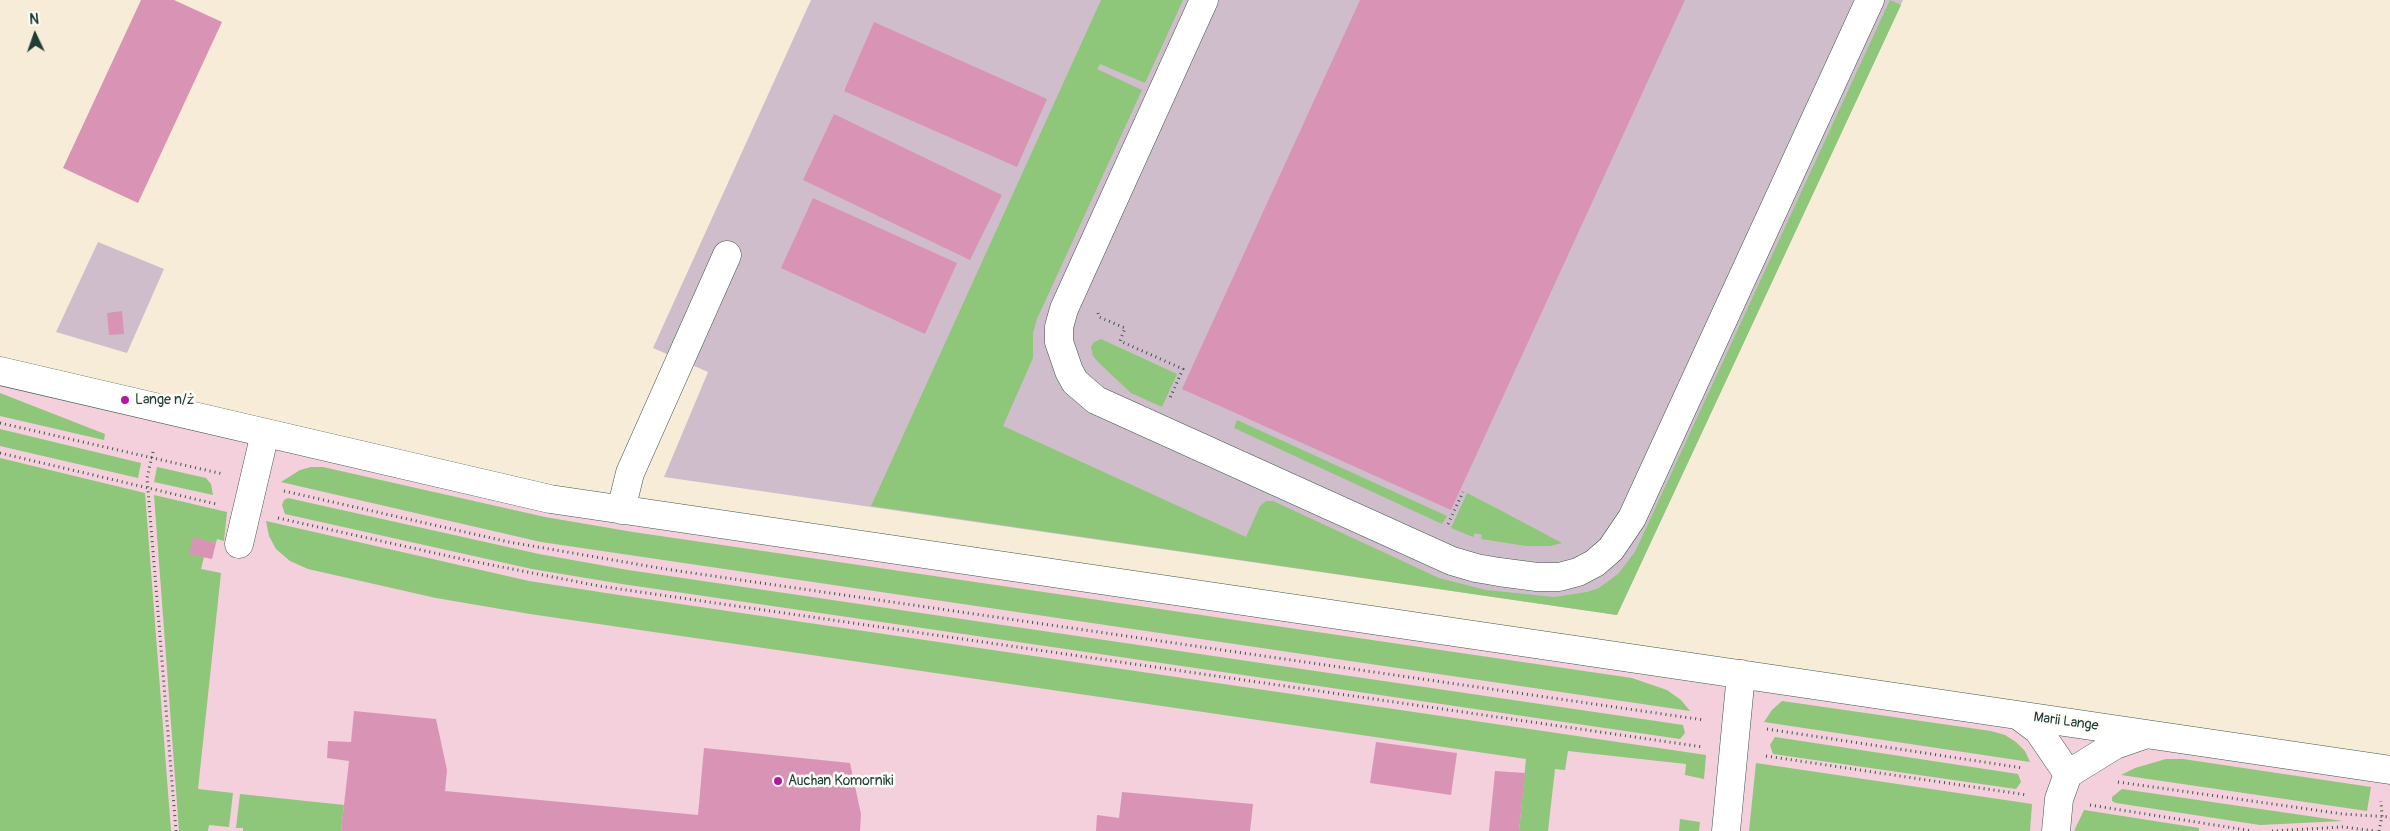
<!DOCTYPE html>
<html>
<head>
<meta charset="utf-8">
<style>
  body { margin:0 }
  #map { position:relative; width:2390px; height:831px; overflow:hidden; background:#f6ecd8; font-family:Pangolin,sans-serif }
  canvas { display:block }
  .north { position:absolute; left:10px; top:10px; width:50px; height:50px; -webkit-text-stroke:4px #fdfcf7; paint-order:stroke; rotate:357deg; font-size:14px; font-weight:700; line-height:20px; text-align:center; color:#1f3d34 }
  .north::after { content:''; display:block; margin:auto; width:18px; height:22px; background:#1f3d34; clip-path:polygon(50% 0,100% 100%,50% 72%,0 100%) }
</style>
</head>
<body>
<div id="map">
<canvas width="2390" height="831"></canvas>
<div class="north">N</div>
</div>
<script>
const context = document.querySelector('canvas').getContext('2d');
context.lineJoin = 'round';
function fill(path, color) { context.fillStyle = color; context.fill(path, 'evenodd'); }
const toPath = rows => new Path2D(rows.map(r => 'M' + r).join(''));
function strokePath(path, color, width, dash) { context.strokeStyle = color; context.lineWidth = width; context.lineCap = dash ? 'butt' : 'round'; context.setLineDash(dash || []); context.stroke(path); }
function label(font, color, halo, rows, align = 'center') {
  context.font = font + ' Pangolin,sans-serif'; context.lineWidth = 5; context.setLineDash([]); context.textBaseline = 'middle'; context.strokeStyle = halo; context.fillStyle = color; for (const [text, x, y, turn = 0] of rows) {
    context.save(); context.translate(x, y); context.rotate((+turn || 0) * Math.PI / 180); context.textAlign = isNaN(turn) ? turn : align; if (halo) context.strokeText(text, 0, 0); context.fillText(text, 0, 0); context.restore();
  }
}
const built = toPath([
  [0,371,454,477,2390,770,2390,831,0,831]
]);
const industrial = toPath([
  [811,0,1903,0,1617,615,664,477,708,372,653,348],
  [98,242,164,269,127,353,56,332]
]);
const green = toPath([
  [1101,0,1183,0,1145,83,1100,64,1097,69,1142,90,1037,319,1033,333,1033,358,1003,426,1246,537,1260,506,1266,501,1273,501,1439,578,1486,590,1554,597,1587,592,1599,588,1618,574,1635,552,1890,0,1901,5,1617,615,871,506],
  [1101,339,1177,374,1162,407,1131,393,1099,363,1093,356,1091,347,1094,342],
  [0,393,105,434,104,440,0,416],
  [1237,420,1447,516,1442,524,1234,428],
  [0,429,141,463,138,478,0,446],
  [0,458,145,493,171,831,0,831],
  [157,467,206,478,211,484,213,495,154,482],
  [311,467,323,467,545,517,633,532,1632,678,1667,690,1681,700,1690,711,541,542,281,482,300,470],
  [1467,493,1498,509,1562,543,1550,546,1526,546,1481,539,1482,535,1475,533,1473,537,1451,528],
  [154,495,227,512,224,541,217,539,216,543,193,538,204,557,201,569,221,573,198,789,233,793,229,827,209,825,208,831,179,831],
  [288,498,539,554,628,570,1683,725,1685,733,1680,739,622,584,532,569,285,514,282,505,284,500],
  [266,521,529,581,619,595,1706,755,1704,779,1685,775,1686,764,1568,751,1565,770,1555,769,1548,831,1519,831,1526,759,530,614,436,598,308,569,290,561,276,549,269,536],
  [1782,701,1991,731,2005,735,2016,742,2025,751,2030,762,1764,722,1772,710],
  [1775,737,2018,774,2021,782,2016,789,1773,754,1770,745],
  [2166,759,2183,759,2371,787,2367,811,2121,775,2135,768],
  [1756,763,2032,804,2030,831,1749,831],
  [2122,789,2343,821,2260,825,2116,803,2112,801,2112,797],
  [240,794,344,805,341,831,243,831,243,828,236,828],
  [2084,810,2199,828,2199,831,2074,831],
  [1680,819,1700,822,1699,831,1679,831]
]);
const building = toPath([
  [141,0,174,0,222,22,138,203,63,168],
  [1360,0,1685,0,1451,510,1182,389],
  [874,22,1047,99,1017,167,844,91],
  [834,114,1002,195,970,260,803,180],
  [813,198,957,263,925,334,781,268],
  [122,311,124,334,109,335,107,313],
  [193,537,216,543,212,559,189,554],
  [354,711,436,719,447,770,445,791,698,815,704,748,850,763,861,814,860,831,341,831,349,761,327,758,328,741,351,742],
  [1376,742,1457,753,1451,795,1370,783],
  [1495,771,1525,773,1519,831,1489,831],
  [1122,792,1253,804,1250,831,1096,831,1097,815,1119,818]
]);
const path = toPath([
  [1098,313,1099,317,1125,328,1120,341,1183,369,1170,398],
  [0,423,223,474],
  [153,452,147,478,176,831],
  [0,453,216,504],
  [284,491,509,542,665,569,1704,720],
  [278,518,466,560,599,586,1703,747],
  [1448,524,1463,492],
  [1767,729,2023,768],
  [1766,756,2027,795],
  [2118,782,2343,814,2390,817],
  [2090,805,2252,831],
  [2272,831,2343,827,2375,831],
  [2379,831,2382,816,2381,801]
]);
const minor = toPath([
  [1204,0,1064,309,1059,327,1059,342,1069,371,1075,382,1096,400,1452,561,1476,568,1499,572,1537,577,1559,577,1578,572,1595,563,1611,549,1632,518,1870,0],
  [0,371,550,499,2390,770],
  [621,510,630,473,727,255],
  [239,544,265,433],
  [2019,716,2038,730,2068,774],
  [1726,831,1741,674],
  [2056,831,2059,799,2068,774,2115,745,2144,735]
]);
const markers = [
  [125,400,5,"#b5179e"],
  [778,781,5,"#b5179e"]
];
const poiNames = [
  ["Lange n/ż",135,400],
  ["Auchan Komorniki",788,781]
];
const streetNames = [
  ["Marii Lange",2066,722,8]
];
fill(built, '#f4cfdc');
fill(industrial, '#d0bdcc');
fill(green, '#8ec67a');
fill(building, '#d994b5');
strokePath(minor, '#3f574d', 29);
strokePath(path, '#3f574d', 3, [1, 4]);
strokePath(minor, '#fff', 28);
for (const [x, y, r, color] of markers) { const dot = new Path2D(); dot.arc(x, y, r, 0, 2 * Math.PI); context.fillStyle = color; context.fill(dot); strokePath(dot, '#fdfcf7', 2); }
label('14px', '#1f3d34', '#fdfcf7', poiNames, 'left');
label('14px', '#1f3d34', '#fdfcf7', streetNames);
</script>
</body>
</html>
